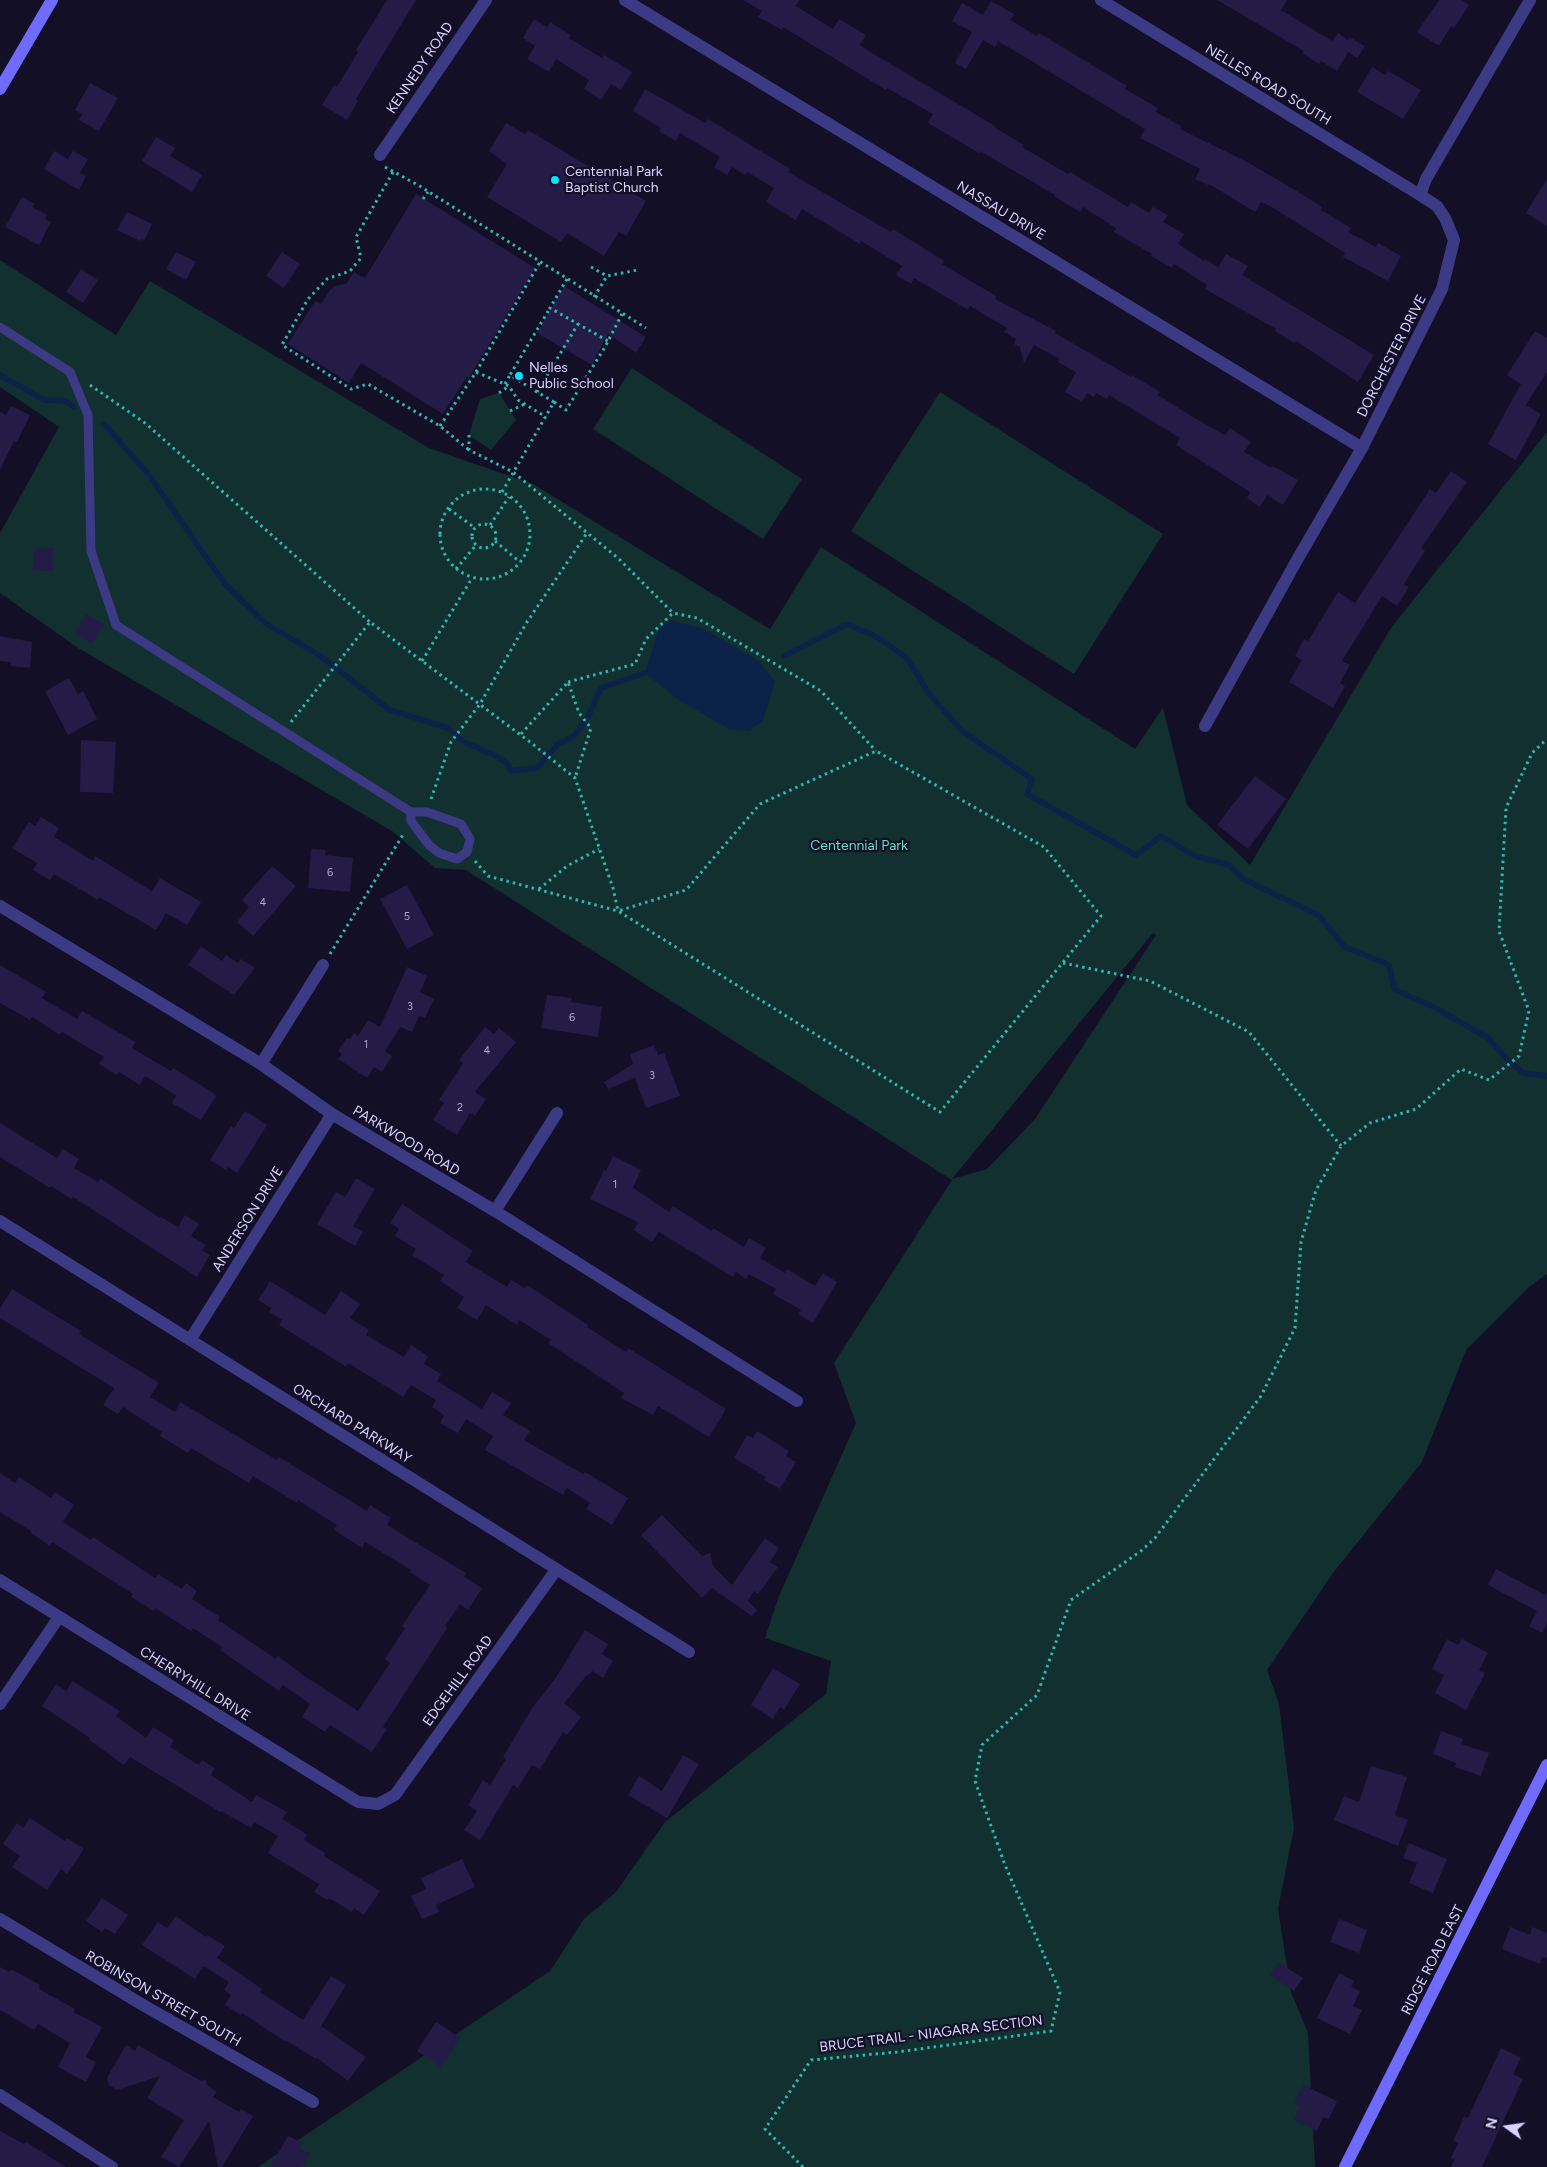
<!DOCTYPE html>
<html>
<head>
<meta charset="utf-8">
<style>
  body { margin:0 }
  #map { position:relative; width:1547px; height:2167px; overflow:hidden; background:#130f26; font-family:Figtree,sans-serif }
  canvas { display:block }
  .north { position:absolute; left:1482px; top:2102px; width:50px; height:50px; -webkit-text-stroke:4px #130f26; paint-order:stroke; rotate:284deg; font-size:14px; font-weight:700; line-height:20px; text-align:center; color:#d9d4ff }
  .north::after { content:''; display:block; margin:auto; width:18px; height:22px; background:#d9d4ff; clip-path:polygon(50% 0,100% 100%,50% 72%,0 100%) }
</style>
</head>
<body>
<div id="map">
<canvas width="1547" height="2167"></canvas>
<div class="north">N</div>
</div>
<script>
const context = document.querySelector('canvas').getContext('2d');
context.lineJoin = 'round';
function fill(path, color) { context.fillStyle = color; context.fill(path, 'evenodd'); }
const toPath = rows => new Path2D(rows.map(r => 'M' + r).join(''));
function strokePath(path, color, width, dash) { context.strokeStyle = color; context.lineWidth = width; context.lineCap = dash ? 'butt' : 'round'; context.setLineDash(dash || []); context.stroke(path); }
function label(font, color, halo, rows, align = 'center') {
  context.font = font + ' Figtree,sans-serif'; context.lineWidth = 4.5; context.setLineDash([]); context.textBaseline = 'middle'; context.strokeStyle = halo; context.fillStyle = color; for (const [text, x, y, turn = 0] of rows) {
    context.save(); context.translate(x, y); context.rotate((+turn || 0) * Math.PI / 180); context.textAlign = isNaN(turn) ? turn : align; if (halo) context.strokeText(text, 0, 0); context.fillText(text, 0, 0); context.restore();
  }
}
const green = toPath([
  [0,260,116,335,150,281,429,448,533,484,770,629,821,547,1135,749,1163,708,1187,805,1250,865,1391,628,1547,432,1547,1274,1530,1286,1466,1350,1422,1462,1333,1573,1267,1670,1279,1704,1294,1828,1278,1909,1291,1992,1308,2033,1315,2167,258,2167,550,1971,584,1919,616,1892,665,1822,826,1694,831,1661,765,1638,779,1596,856,1423,834,1363,952,1180,466,870,435,868,392,831,78,648,0,593,0,533,59,427,0,387],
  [1153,933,1156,935,1035,1119,987,1169,952,1179],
  [632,368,802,479,763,539,593,429],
  [940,392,1163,534,1074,674,851,531],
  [499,393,516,420,491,450,469,435,480,399]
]);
const water = toPath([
  [670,620,702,628,759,661,775,682,763,721,749,731,729,729,679,700,645,673,659,629]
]);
const stream = toPath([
  [0,375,44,400,65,401,74,407],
  [103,424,107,427,149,475,224,583,265,623,319,655,390,710,448,728,462,741,496,756,508,764,510,771,537,768,558,744,575,735,589,715,601,688,645,673],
  [784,656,847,624,875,636,907,658,929,694,962,731,1032,779,1027,794,1136,855,1161,836,1195,856,1229,865,1243,879,1318,915,1345,947,1389,965,1394,989,1436,1008,1488,1038,1503,1055,1523,1073,1547,1076]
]);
const building = toPath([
  [387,0,416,0,356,99,358,101,347,120,322,105,334,85,337,87,358,52,356,50],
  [743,0,799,0,796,6,833,29,839,19,866,35,860,45,867,50,995,126,994,127,1024,145,1022,147,1068,174,1070,172,1128,207,1131,202,1149,213,1153,207,1168,215,1163,222,1184,234,1178,244,1204,261,1205,259,1218,267,1226,254,1248,266,1242,275,1374,355,1358,382,1296,341,1294,343,1275,331,1276,329,1205,289,1207,285,1174,264,1172,268,1151,256,1152,254,1114,232,1116,228,1083,207,1080,212,1054,196,1055,195,980,151,979,153,928,123,933,114,887,88,886,90,783,27,782,30,758,17,762,11],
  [1217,0,1287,0,1281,10,1307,26,1333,41,1338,33,1348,40,1349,37,1365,46,1357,58,1348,52,1337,71,1321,61,1319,64,1302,53,1304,51],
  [1439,0,1461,0,1469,5,1454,28,1451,26,1439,46,1417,32],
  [991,1,1014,14,1010,20,1037,36,1039,33,1127,86,1125,89,1158,108,1156,112,1181,126,1180,129,1249,163,1295,190,1322,207,1321,210,1351,228,1348,232,1376,247,1378,243,1401,256,1388,281,1343,257,1345,253,1270,206,1261,202,1255,212,1209,184,1208,185,1195,179,1200,169,1140,138,1145,129,998,41,995,47,983,40,966,69,955,63,972,32,952,21,962,3,983,15],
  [534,19,547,27,550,22,571,35,569,38,602,58,604,55,632,72,621,90,611,84,601,100,584,89,589,80,556,59,549,72,527,59,535,46,523,38],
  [1372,67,1385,75,1388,71,1421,90,1403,119,1357,92],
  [90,83,118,98,99,131,79,120,82,114,75,110],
  [645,89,705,123,708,119,790,169,788,172,891,232,893,229,944,261,942,264,996,296,995,299,1056,331,1055,333,1131,377,1132,375,1160,392,1158,395,1193,417,1225,435,1230,428,1251,442,1244,452,1271,468,1273,466,1298,480,1283,505,1267,495,1260,507,1247,498,1250,492,1176,445,1180,438,1109,395,1107,399,1096,393,1094,397,1087,393,1082,402,1065,392,1076,372,1058,362,1060,359,1034,345,1024,363,1020,347,1014,344,1016,339,1004,332,1007,328,970,306,968,310,914,278,911,284,896,275,902,266,861,241,860,244,802,209,796,220,766,202,774,188,747,172,745,175,732,167,727,175,714,167,720,157,680,133,676,141,659,131,661,128,633,111],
  [506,123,525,134,528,130,646,201,626,236,619,232,604,256,567,233,561,242,487,197,507,164,489,151],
  [156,137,175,148,170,156,202,175,192,192,142,161],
  [54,151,68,159,73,151,88,159,80,173,86,176,79,190,44,169],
  [1547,179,1547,226,1526,213],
  [416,194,535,268,469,378,467,377,443,414,361,363,349,383,288,344,315,301,321,304,330,290,334,286,346,284,354,272,365,278],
  [22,197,34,204,32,207,47,215,45,219,51,222,39,245,5,227],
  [127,212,152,224,144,241,142,239,140,241,117,230],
  [176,252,196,262,186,280,166,269],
  [282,252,300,264,284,288,266,276],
  [81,269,98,280,83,303,66,292],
  [564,286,646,337,636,353,608,334,592,365,537,333],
  [1535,331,1547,338,1547,372,1526,405,1541,414,1516,460,1488,444,1521,384,1507,375],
  [11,406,30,415,17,442,14,441,0,470,0,412,6,415],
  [1451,471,1467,482,1421,548,1425,551,1404,584,1409,587,1397,606,1382,596,1342,661,1350,665,1340,683,1345,686,1333,708,1289,682,1302,660,1295,656,1304,639,1308,641,1338,592,1355,603,1430,489,1436,493],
  [53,548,53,571,33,571,33,549],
  [86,614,104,624,92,644,75,634],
  [0,636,32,642,30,668,11,666,11,662,0,661],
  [69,678,78,694,83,691,97,719,68,735,45,691],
  [81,740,116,742,113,793,80,792],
  [1255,776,1286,799,1248,849,1217,825],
  [41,817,59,828,54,837,93,861,95,856,152,891,160,878,201,902,187,925,166,913,156,930,99,897,98,900,54,874,50,880,33,870,37,863,12,848,29,822,35,826],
  [311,849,326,850,325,855,353,858,350,892,308,888],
  [272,866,296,886,253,936,237,922,249,907,242,900],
  [407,885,434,935,407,949,380,899],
  [201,946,222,961,226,955,238,963,241,959,255,968,234,995,188,965],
  [0,965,46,992,42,998,77,1019,82,1011,135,1042,132,1048,171,1071,173,1068,212,1092,216,1096,201,1120,172,1103,176,1095,145,1076,140,1085,119,1072,117,1075,99,1064,104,1057,62,1032,60,1035,32,1017,30,1020,0,1003],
  [407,967,427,976,420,992,434,999,425,1018,419,1016,412,1032,400,1027,385,1051,392,1056,382,1072,374,1067,367,1078,338,1059,342,1054,338,1051,347,1038,350,1039,354,1033,358,1036,368,1020,380,1027],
  [547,995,572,998,571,1002,602,1007,598,1037,541,1028],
  [485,1027,494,1034,499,1028,516,1042,475,1092,486,1099,475,1116,470,1113,457,1135,433,1120,444,1103,439,1100,463,1063,459,1060],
  [654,1045,658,1055,664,1053,680,1096,646,1108,635,1078,608,1089,604,1082,633,1064,630,1054],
  [245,1111,267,1125,237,1173,228,1167,226,1170,210,1160,231,1126,234,1128],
  [0,1123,57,1158,63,1149,79,1159,74,1168,98,1182,100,1178,160,1218,161,1217,178,1227,185,1215,199,1224,191,1236,206,1245,202,1250,210,1255,197,1277,73,1197,72,1199,51,1186,50,1188,0,1157],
  [613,1156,641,1170,633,1188,669,1212,673,1206,712,1231,713,1228,744,1247,749,1238,766,1248,760,1258,785,1273,787,1269,815,1286,823,1273,837,1282,813,1323,798,1314,801,1310,773,1294,776,1289,749,1274,746,1279,736,1272,733,1277,659,1232,652,1242,634,1230,638,1222,590,1199,604,1170,606,1171],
  [356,1178,375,1189,353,1226,363,1232,355,1246,317,1224,336,1192,345,1197],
  [402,1204,473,1251,466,1262,507,1287,511,1280,525,1288,527,1285,588,1325,587,1327,626,1352,628,1348,726,1409,709,1437,658,1406,653,1415,621,1398,624,1393,548,1343,551,1340,519,1320,517,1325,486,1305,477,1320,457,1308,464,1297,440,1281,444,1275,412,1255,416,1249,395,1236,399,1229,390,1223],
  [270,1281,325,1315,341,1291,360,1304,350,1318,369,1330,366,1335,404,1357,411,1345,428,1356,424,1364,441,1374,437,1381,482,1409,492,1392,511,1403,503,1415,530,1431,524,1440,583,1474,585,1472,628,1498,612,1525,586,1509,590,1503,567,1488,563,1495,485,1450,493,1436,466,1419,458,1433,440,1423,444,1415,432,1407,436,1400,411,1385,403,1397,348,1363,345,1366,279,1325,282,1320,269,1312,271,1308,258,1300],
  [12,1289,81,1331,79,1334,159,1383,150,1397,175,1412,180,1402,277,1460,279,1457,367,1511,370,1505,391,1518,387,1525,466,1573,464,1577,482,1588,468,1610,460,1604,445,1626,447,1628,383,1727,387,1729,372,1752,330,1725,325,1732,302,1717,310,1704,283,1685,279,1691,220,1650,222,1647,193,1628,191,1631,155,1608,154,1611,131,1597,133,1594,52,1542,50,1546,31,1533,31,1531,0,1512,0,1473,15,1483,19,1477,51,1498,55,1492,74,1505,63,1522,91,1540,93,1537,155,1578,158,1574,182,1589,186,1583,197,1591,192,1599,220,1617,218,1620,276,1659,278,1656,303,1675,358,1711,390,1663,385,1659,405,1628,402,1626,430,1585,410,1572,411,1570,365,1542,362,1548,334,1530,337,1525,298,1500,297,1503,253,1476,249,1483,191,1448,188,1453,160,1436,162,1432,123,1407,118,1414,103,1405,114,1388,0,1318,0,1308],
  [757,1431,789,1451,786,1456,796,1462,780,1489,764,1480,766,1477,734,1458,747,1435,753,1438],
  [662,1515,702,1556,710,1553,713,1566,732,1585,765,1538,779,1548,770,1562,778,1567,758,1594,754,1591,748,1601,757,1610,752,1616,712,1588,702,1598,641,1535],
  [1496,1569,1545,1595,1547,1592,1547,1623,1542,1633,1529,1626,1537,1611,1488,1585],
  [585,1630,608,1644,602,1654,613,1661,603,1678,592,1671,589,1675,588,1674,564,1703,581,1717,567,1735,563,1732,540,1769,532,1765,518,1788,513,1785,480,1840,464,1830,477,1811,468,1805,483,1780,490,1785,506,1759,503,1757,532,1708,555,1679],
  [1447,1639,1458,1645,1462,1639,1488,1653,1479,1670,1485,1673,1466,1710,1435,1693,1444,1675,1432,1669],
  [773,1668,800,1684,784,1710,780,1707,773,1719,751,1705],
  [72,1681,120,1711,116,1716,146,1738,153,1727,174,1740,170,1747,199,1765,202,1760,215,1768,211,1775,252,1802,256,1795,287,1812,282,1819,308,1835,304,1840,325,1853,324,1856,380,1891,364,1915,354,1908,352,1912,329,1898,327,1900,314,1892,319,1884,268,1853,278,1836,254,1822,251,1828,221,1811,220,1812,130,1757,124,1765,89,1740,90,1738,42,1706,56,1684,66,1691],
  [1441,1731,1463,1739,1461,1744,1489,1753,1481,1776,1455,1767,1456,1763,1433,1754],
  [683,1755,699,1764,667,1818,628,1795,639,1776,662,1791],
  [1371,1766,1407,1777,1395,1815,1408,1820,1398,1846,1334,1820,1344,1796,1359,1802],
  [30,1818,65,1841,67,1838,84,1849,67,1874,61,1869,47,1890,12,1867,20,1856,3,1844,17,1823,23,1828],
  [1409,1843,1447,1859,1433,1893,1409,1883,1417,1863,1403,1858],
  [462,1859,475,1887,436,1905,439,1912,422,1919,411,1896,426,1889,421,1878],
  [102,1898,128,1915,115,1934,105,1928,102,1932,86,1921],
  [176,1916,206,1937,207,1935,225,1946,217,1958,262,1989,260,1992,303,2020,331,1976,346,1985,321,2026,366,2057,348,2081,317,2058,316,2059,285,2040,284,2041,242,2013,241,2015,225,2005,231,1995,224,1990,229,1982,203,1966,195,1979,142,1945,158,1922,167,1928],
  [1339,1919,1367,1930,1359,1953,1330,1942],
  [1510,1927,1530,1935,1532,1927,1547,1933,1547,1958,1542,1957,1540,1964,1502,1949],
  [1278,1962,1303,1978,1294,1991,1270,1975],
  [0,1967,10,1972,11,1969,40,1985,39,1989,75,2009,74,2012,102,2027,86,2057,96,2062,86,2082,58,2067,70,2043,38,2024,34,2030,0,2010],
  [1339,1973,1354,1981,1351,1987,1360,1991,1353,2006,1362,2010,1350,2034,1317,2018],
  [436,2022,460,2038,441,2067,417,2051],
  [126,2045,135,2051,138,2045,201,2081,206,2079,207,2085,217,2092,213,2097,239,2112,241,2109,253,2116,222,2167,218,2167,209,2121,179,2167,161,2157,184,2120,147,2098,160,2076,117,2090,109,2085,107,2078],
  [1501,2048,1521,2058,1513,2074,1523,2079,1482,2167,1451,2167,1455,2159,1451,2158,1458,2143,1453,2141,1464,2117,1468,2118],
  [1303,2085,1337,2101,1329,2119,1323,2117,1317,2131,1294,2120,1300,2106,1294,2103],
  [0,2131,24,2144,26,2142,66,2167,0,2167],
  [288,2136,302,2143,299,2148,310,2154,302,2167,270,2167]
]);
const path = toPath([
  [385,167,418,185,646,328],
  [393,172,356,237,361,258,350,271,327,279,308,299,282,345,351,389,368,384,440,426,469,450],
  [423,199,428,192],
  [591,267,607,276,638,270],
  [567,279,550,308,608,341],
  [594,297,607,276],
  [476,372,540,262],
  [505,384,510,375],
  [90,385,145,423,370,622],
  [537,392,510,375,550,308],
  [499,393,509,386],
  [554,402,537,392,578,324],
  [510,411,525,404],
  [440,426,476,372,509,386,518,400,546,417],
  [469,435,469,450,513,472,619,559,673,613],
  '440 534a45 45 0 1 1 90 0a45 45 0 1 1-90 0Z',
  [502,492,554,402,566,410,605,347,622,314],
  [449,509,475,528],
  '472 536a12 12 0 1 1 24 0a12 12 0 1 1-24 0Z',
  [490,525,509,497],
  [495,541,520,562],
  [456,569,476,545],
  [422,661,472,578],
  [568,682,635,664,646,639,673,613,697,618,821,691,876,751],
  [291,722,370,622,530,742,575,778,613,888,618,911],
  [521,734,568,682,579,713,591,728,575,778],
  [431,799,451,742,480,704,527,622,587,533],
  [475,861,488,876,618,911,940,1112,1101,916,1044,847,876,751,760,804,686,890,618,911],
  [539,889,567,866,599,849],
  [330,954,404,833],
  [1063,963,1150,981,1249,1032,1341,1146],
  [803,2167,765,2129,811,2060,897,2052,1051,2031,1060,1992,1005,1865,975,1781,982,1745,1037,1695,1071,1600,1141,1551,1155,1538,1261,1396,1295,1328,1301,1242,1316,1190,1341,1146,1370,1123,1416,1109,1461,1069,1489,1080,1519,1056,1529,1011,1499,931,1506,808,1532,753,1547,739]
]);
const service = toPath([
  [0,327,70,372,88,415,91,551,116,625,411,812,427,812,461,824,470,839,467,852,457,859,439,853,429,845,411,821,411,812]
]);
const minor = toPath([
  [625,0,1362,448],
  [1101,0,1420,195,1437,206,1445,218,1454,240,1442,289,1362,448,1297,560,1205,726],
  [380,155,486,0],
  [1420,195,1426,179,1530,0],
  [0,906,261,1064,332,1114,495,1211,797,1401],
  [261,1064,323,965],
  [495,1211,557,1113],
  [0,1221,689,1652],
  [190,1340,332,1114],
  [0,1580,358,1802,378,1804,395,1795,556,1570],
  [0,1704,59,1617],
  [0,1919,143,2005,313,2102],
  [0,2095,112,2167]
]);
const secondary = toPath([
  [0,89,52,0],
  [1345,2167,1547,1765]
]);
const markers = [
  [555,180,5,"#00e5ff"],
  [519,376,5,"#00e5ff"]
];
const numberNames = [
  ["6",330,873],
  ["4",263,903],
  ["5",407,917],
  ["3",410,1007],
  ["6",572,1018],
  ["1",366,1045],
  ["4",487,1051],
  ["3",652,1076],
  ["2",460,1108],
  ["1",615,1185]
];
const streetNames = [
  ["KENNEDY ROAD",420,68,-56],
  ["NELLES ROAD SOUTH",1268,85,31],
  ["NASSAU DRIVE",1001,211,31],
  ["DORCHESTER DRIVE",1392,356,-63],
  ["PARKWOOD ROAD",406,1141,31],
  ["ANDERSON DRIVE",248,1219,-58],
  ["ORCHARD PARKWAY",352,1424,32],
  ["EDGEHILL ROAD",458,1681,-54],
  ["CHERRYHILL DRIVE",195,1684,32],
  ["RIDGE ROAD EAST",1433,1960,-63],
  ["ROBINSON STREET SOUTH",163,1999,30],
  ["BRUCE TRAIL - NIAGARA SECTION",931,2034,-7]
];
const poiNames = [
  ["Centennial Park",565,172],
  ["Baptist Church",565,188],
  ["Nelles",529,368],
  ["Public School",529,384]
];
const parkNames = [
  ["Centennial Park",859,846]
];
fill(green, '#12302f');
fill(water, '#0c2248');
strokePath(stream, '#0c2248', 5.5);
fill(building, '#241b47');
strokePath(path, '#2fb8b0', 3, [2.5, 4]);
strokePath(service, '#3d3a85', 9);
strokePath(minor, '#3d3a85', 12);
strokePath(secondary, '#6f6bff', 12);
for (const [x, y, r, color] of markers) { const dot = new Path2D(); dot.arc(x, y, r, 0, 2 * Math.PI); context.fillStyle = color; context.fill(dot); strokePath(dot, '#130f26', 2); }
label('11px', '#aca6d1', null, numberNames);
label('14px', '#d9d4ff', '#130f26', streetNames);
label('14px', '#d9d4ff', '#130f26', poiNames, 'left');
label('14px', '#5fe0c0', '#130f26', parkNames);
</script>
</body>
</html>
